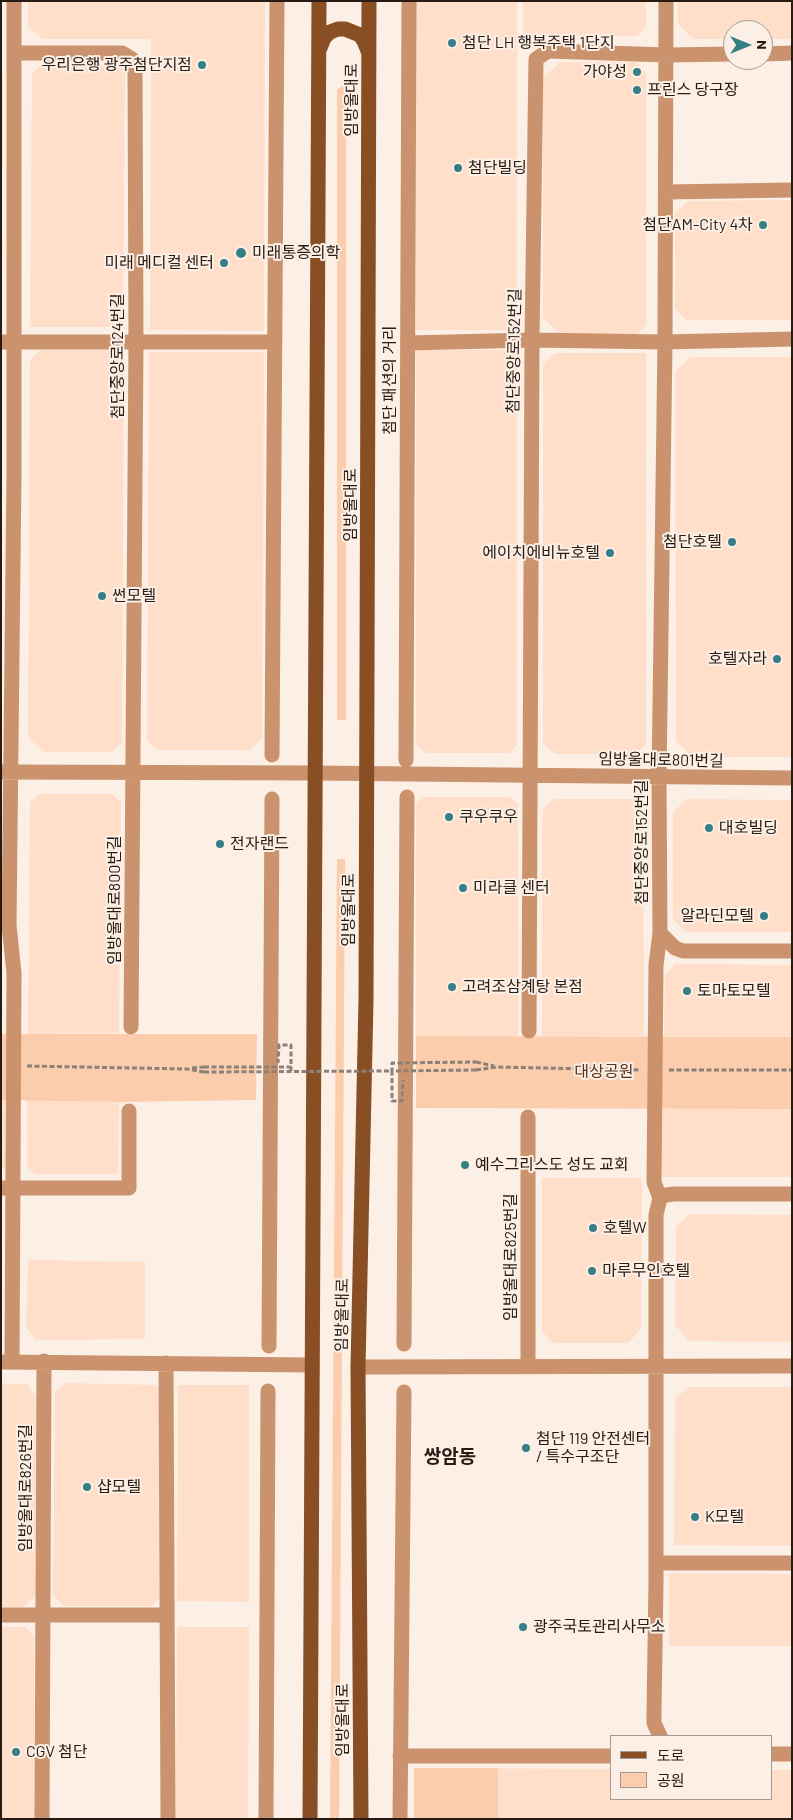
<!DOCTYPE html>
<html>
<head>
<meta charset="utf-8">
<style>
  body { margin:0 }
  #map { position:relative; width:793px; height:1820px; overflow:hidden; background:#fcefe6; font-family:Barlow,"Noto Sans KR",sans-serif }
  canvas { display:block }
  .frame { position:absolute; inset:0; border:2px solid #271b13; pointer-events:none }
  .legend { position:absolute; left:610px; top:1735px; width:162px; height:65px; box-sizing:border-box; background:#fcefe6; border:1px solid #a79a92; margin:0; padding:6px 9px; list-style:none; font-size:15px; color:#271b13 }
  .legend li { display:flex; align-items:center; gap:10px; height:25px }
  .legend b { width:25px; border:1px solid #a79a92 }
  .north { position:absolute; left:723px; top:20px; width:50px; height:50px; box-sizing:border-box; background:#fcefe6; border:1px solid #a79a92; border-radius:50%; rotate:90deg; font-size:14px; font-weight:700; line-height:20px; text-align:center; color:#271b13 }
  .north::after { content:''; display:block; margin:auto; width:18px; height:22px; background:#377f87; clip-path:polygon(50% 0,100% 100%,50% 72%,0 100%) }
</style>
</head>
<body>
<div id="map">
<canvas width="793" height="1820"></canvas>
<div class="frame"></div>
<ul class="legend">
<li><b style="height:6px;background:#874f23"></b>도로</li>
<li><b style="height:14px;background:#fbcdad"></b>공원</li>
</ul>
<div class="north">N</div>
</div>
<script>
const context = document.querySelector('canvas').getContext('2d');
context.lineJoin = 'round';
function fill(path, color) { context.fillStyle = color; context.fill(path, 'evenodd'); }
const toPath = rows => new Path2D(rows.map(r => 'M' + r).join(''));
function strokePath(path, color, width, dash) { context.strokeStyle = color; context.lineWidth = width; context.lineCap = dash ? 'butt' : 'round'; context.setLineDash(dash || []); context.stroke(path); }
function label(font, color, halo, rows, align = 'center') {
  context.font = font + ' Barlow,"Noto Sans KR",sans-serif'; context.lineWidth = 4; context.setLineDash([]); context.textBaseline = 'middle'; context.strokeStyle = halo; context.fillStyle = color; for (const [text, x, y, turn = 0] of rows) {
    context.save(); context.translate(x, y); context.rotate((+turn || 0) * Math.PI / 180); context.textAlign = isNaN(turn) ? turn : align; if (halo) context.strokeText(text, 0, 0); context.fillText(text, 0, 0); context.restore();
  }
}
const built = toPath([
  [28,1,265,1,264,331,150,330,151,39,42,39,28,26],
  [416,1,517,1,517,330,416,330],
  [523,1,646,1,646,27,637,36,523,36],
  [678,1,792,1,792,39,763,39,763,30,733,30,733,39,693,39,678,24],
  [560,62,636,62,646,73,646,325,637,334,560,334,543,318,543,78],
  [40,65,121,66,125,70,123,318,115,327,30,327,32,74],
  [1,73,3,73,3,168,1,168],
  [792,200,792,320,686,320,675,309,675,213,688,201],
  [1,238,3,238,1,319],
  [41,350,115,350,124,359,122,743,112,752,43,752,28,737,30,360],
  [416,350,517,350,517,745,509,753,425,753,416,744],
  [149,352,264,352,262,738,250,750,157,750,147,740],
  [555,353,646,353,646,744,636,754,555,754,543,743,543,365],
  [690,357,792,357,792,757,692,757,676,741,675,372],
  [39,794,112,794,121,802,119,1033,28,1034,30,802],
  [423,797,511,797,518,804,518,1036,416,1036,416,804],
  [553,799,636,799,643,807,644,1036,542,1036,542,810],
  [686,799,792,800,792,932,686,932,673,919,673,813],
  [675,964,792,965,792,1037,664,1036,665,975],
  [1,1100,5,1100,5,1167,1,1171],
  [27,1100,119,1102,118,1174,35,1174,27,1167],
  [658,1109,792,1109,792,1177,658,1177],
  [542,1178,642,1178,641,1329,628,1343,553,1343,542,1331],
  [689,1214,792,1215,792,1342,689,1341,675,1325,676,1227],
  [28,1260,145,1262,145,1339,36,1340,26,1328],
  [66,1383,156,1385,160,1389,159,1599,151,1606,64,1606,53,1595,55,1391],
  [1,1384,27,1384,36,1396,35,1597,23,1607,1,1607],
  [178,1385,249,1385,249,1602,177,1601],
  [688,1387,792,1387,792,1546,674,1545,675,1399],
  [669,1573,792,1574,792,1646,669,1646],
  [1,1627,25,1627,34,1636,35,1819,1,1819],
  [177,1627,249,1627,248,1819,176,1819],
  [414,1768,612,1769,612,1799,772,1799,772,1770,792,1770,792,1819,414,1819]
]);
const green = toPath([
  [342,86,346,91,346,720,337,720,337,90],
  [337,859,345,859,339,1819,330,1819],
  [1,1034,257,1034,256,1100,119,1102,1,1100],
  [416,1036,792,1037,792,1109,416,1108],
  [414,1768,498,1768,498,1819,414,1819]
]);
const path = toPath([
  [476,1062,494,1066],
  [27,1066,187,1069,204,1072],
  [291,1067,291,1071],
  [192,1068,204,1067],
  [476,1070,497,1067,640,1070],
  [669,1070,792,1070]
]);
const minor = toPath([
  [666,1,665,342,659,778,660,933,675,948,683,951,792,951],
  [14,53,122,53,132,59,135,66,136,342,131,1027],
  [763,54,792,53],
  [666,192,792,190],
  [1,342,275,342],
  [408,343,532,340,665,342,792,339],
  [272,755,277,1],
  [406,760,409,1],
  [3,772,316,773,792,778],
  [660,933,656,965,654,1182,660,1198],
  [529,1031,532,340,536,59,548,51,666,55,733,54],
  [1,1188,129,1188,129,1111],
  [660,1198,666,1195,674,1194,792,1194],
  [404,1344,407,797],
  [269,1346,272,799],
  [1,1362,312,1365],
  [12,1362,14,973,9,925,14,473,14,1],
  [166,1363,168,1819],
  [528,1366,528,1117],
  [358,1367,792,1366],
  [656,1563,792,1563],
  [1,1615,167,1615],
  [660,1736,654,1723,654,1712,656,1583,656,1215,660,1198],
  [772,1754,792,1754],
  [400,1756,612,1756],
  [42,1819,44,1361],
  [266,1819,268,1391],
  [400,1819,404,1392]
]);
const major = toPath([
  [320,48,324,38,330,32,338,29,345,29,360,35,364,41,368,51],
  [310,1819,319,1],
  [361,1819,358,1367,366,1000,369,1]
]);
const pathBridge = toPath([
  [204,1067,291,1067,291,1045,279,1045,278,1063],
  [476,1070,392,1071,392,1063,476,1062],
  [204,1072,392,1071,392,1101,402,1101,403,1080]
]);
const markers = [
  [452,43,5,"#377f87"],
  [202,65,5,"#377f87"],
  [637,72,5,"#377f87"],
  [637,90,5,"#377f87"],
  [458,168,5,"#377f87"],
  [763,225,5,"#377f87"],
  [241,253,6,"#377f87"],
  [224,263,5,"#377f87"],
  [732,542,5,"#377f87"],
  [610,553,5,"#377f87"],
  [102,596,5,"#377f87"],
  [777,659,5,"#377f87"],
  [449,817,5,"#377f87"],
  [709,828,5,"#377f87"],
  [220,844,5,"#377f87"],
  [463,888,5,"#377f87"],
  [764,916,5,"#377f87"],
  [452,987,5,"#377f87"],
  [687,991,5,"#377f87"],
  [465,1165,5,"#377f87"],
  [593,1228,5,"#377f87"],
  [592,1271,5,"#377f87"],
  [526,1448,5,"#377f87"],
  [87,1487,5,"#377f87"],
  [695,1517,5,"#377f87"],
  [523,1627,5,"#377f87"],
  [16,1752,5,"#377f87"]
];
const poiNames = [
  ["첨단 LH 행복주택 1단지",462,43],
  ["우리은행 광주첨단지점",192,65,"right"],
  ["가야성",627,72,"right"],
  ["프린스 당구장",647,90],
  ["첨단빌딩",468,168],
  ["첨단AM-City 4차",753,225,"right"],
  ["미래통증의학",252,253],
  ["미래 메디컬 센터",214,263,"right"],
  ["첨단호텔",722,542,"right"],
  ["에이치에비뉴호텔",600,553,"right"],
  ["썬모텔",112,596],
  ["호텔자라",767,659,"right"],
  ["쿠우쿠우",459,817],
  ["대호빌딩",719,828],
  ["전자랜드",230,844],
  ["미라클 센터",473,888],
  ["알라딘모텔",754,916,"right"],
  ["고려조삼계탕 본점",462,987],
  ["토마토모텔",697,991],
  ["예수그리스도 성도 교회",475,1165],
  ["호텔W",603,1228],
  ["마루무인호텔",602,1271],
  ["첨단 119 안전센터",536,1439],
  ["/ 특수구조단",536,1457],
  ["샵모텔",97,1487],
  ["K모텔",705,1517],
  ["광주국토관리사무소",533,1627],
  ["CGV 첨단",26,1752]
];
const streetNames = [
  ["임방울대로",352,100,-90],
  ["첨단중앙로152번길",514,351,-89],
  ["첨단중앙로124번길",118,356,-90],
  ["첨단 패션의 거리",390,380,-90],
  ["임방울대로",351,505,-90],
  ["임방울대로801번길",661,760,1],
  ["첨단중앙로152번길",642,842,-90],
  ["임방울대로800번길",115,900,-90],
  ["임방울대로",349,910,-90],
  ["임방울대로825번길",511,1257,-90],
  ["임방울대로",342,1315,-89],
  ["임방울대로826번길",26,1488,-90],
  ["임방울대로",343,1720,-90]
];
const parkNames = [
  ["대상공원",604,1072]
];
const quarterNames = [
  ["쌍암동",450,1457]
];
fill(built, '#ffdfca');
fill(green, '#fbcdad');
strokePath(path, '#8d8078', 3, [5, 2.5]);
strokePath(minor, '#ca936d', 15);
strokePath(major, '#874f23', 15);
strokePath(pathBridge, '#8d8078', 3, [5, 2.5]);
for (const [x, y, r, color] of markers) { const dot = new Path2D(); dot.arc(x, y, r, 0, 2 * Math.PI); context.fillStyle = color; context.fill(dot); strokePath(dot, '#fcefe6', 2); }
label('16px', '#271b13', '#fcefe6', poiNames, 'left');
label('16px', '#271b13', '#fcefe6', streetNames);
label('16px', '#56341a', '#fcefe6', parkNames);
label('bold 19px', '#271b13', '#fcefe6', quarterNames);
</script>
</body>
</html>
